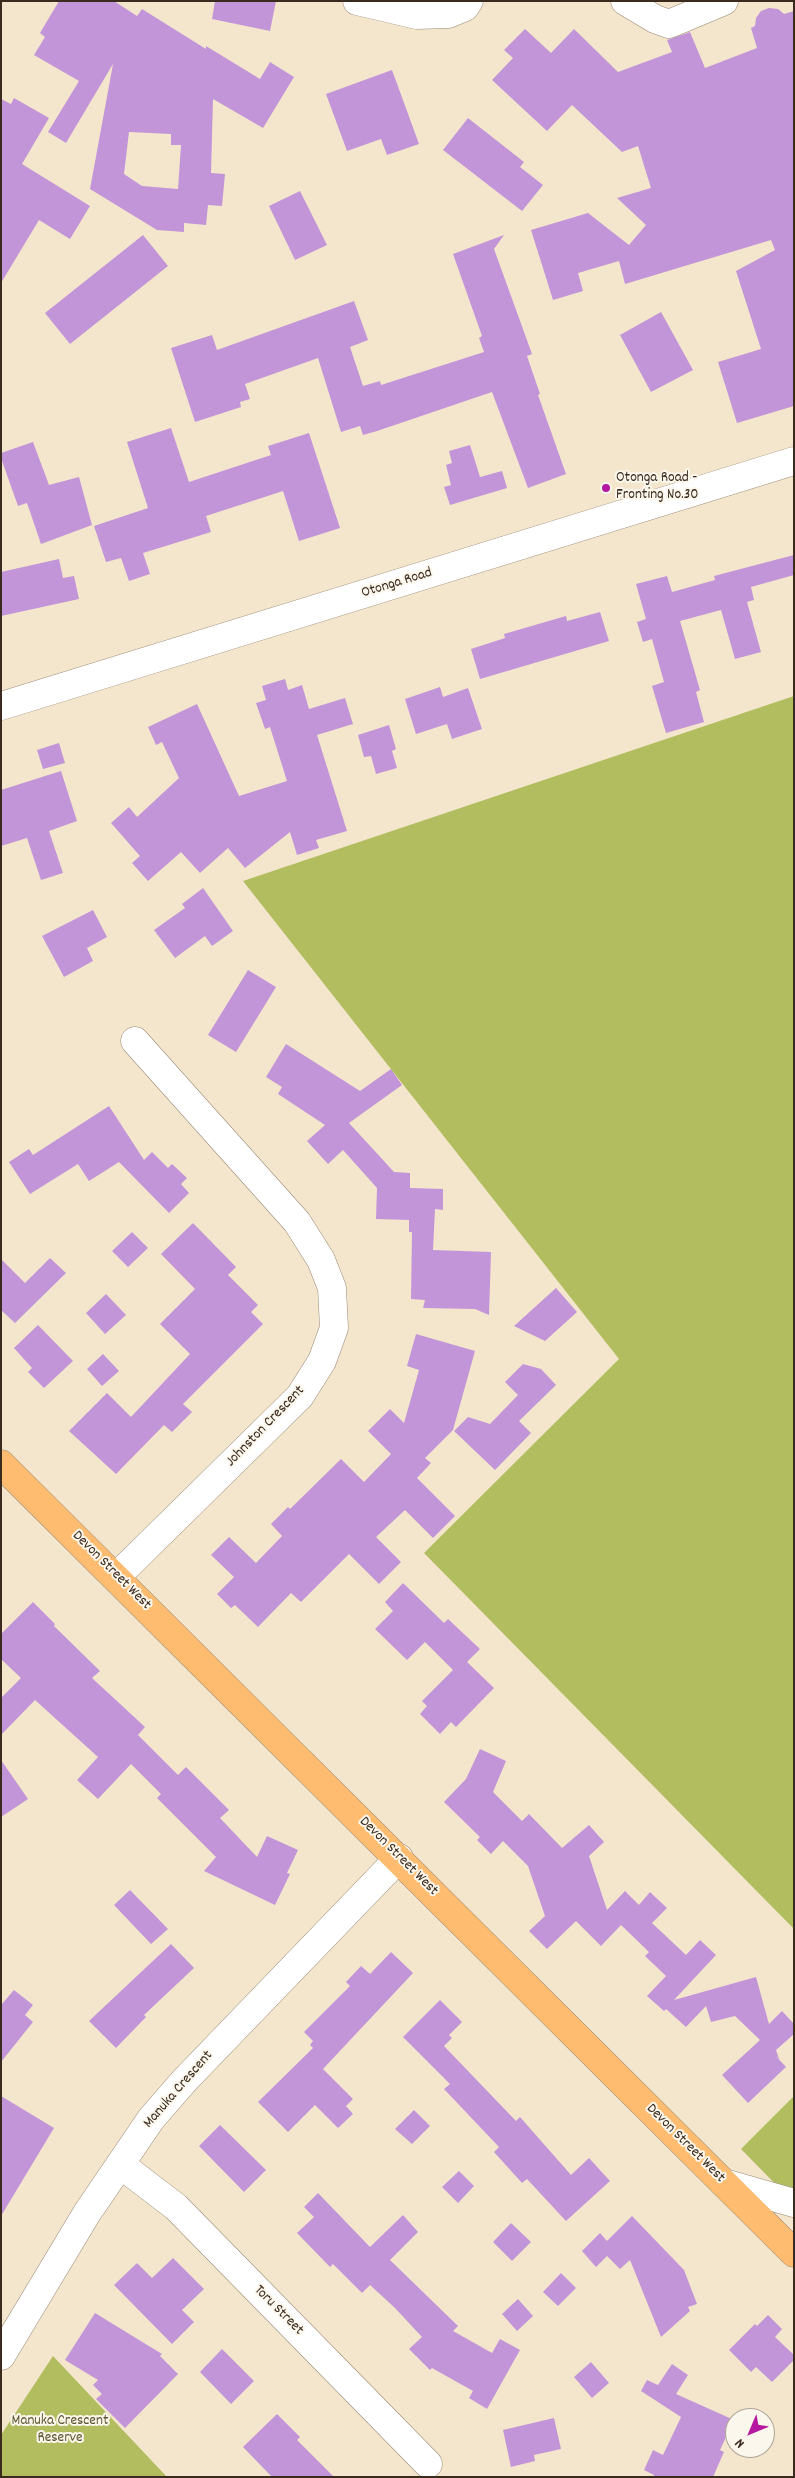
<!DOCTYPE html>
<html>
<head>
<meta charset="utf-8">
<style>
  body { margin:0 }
  #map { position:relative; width:795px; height:2478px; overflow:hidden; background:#f4e6cc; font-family:Dekko,sans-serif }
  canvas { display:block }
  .frame { position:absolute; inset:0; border:2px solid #3b2a1e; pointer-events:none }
  .north { position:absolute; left:725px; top:2408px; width:50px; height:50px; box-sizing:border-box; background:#fbf7ec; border:1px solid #aea59a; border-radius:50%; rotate:225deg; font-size:14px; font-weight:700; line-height:20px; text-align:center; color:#3b2a1e }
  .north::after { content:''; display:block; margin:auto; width:18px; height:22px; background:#b5179e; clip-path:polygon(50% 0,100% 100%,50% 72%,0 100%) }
</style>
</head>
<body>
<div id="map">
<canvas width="795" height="2478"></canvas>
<div class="frame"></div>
<div class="north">N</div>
</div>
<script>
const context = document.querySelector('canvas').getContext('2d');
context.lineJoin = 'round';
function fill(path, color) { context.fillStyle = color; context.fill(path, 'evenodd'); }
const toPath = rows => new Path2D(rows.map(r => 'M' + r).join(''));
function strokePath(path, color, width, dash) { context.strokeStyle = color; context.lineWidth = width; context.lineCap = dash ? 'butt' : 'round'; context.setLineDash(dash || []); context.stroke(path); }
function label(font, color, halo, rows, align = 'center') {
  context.font = font + ' Dekko,sans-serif'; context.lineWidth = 4; context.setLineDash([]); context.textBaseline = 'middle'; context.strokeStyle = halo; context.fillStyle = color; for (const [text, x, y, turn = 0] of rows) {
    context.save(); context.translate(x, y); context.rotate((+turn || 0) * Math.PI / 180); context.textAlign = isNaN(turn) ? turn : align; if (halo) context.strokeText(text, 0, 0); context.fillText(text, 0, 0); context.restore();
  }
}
const green = toPath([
  [794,696,794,1929,424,1553,619,1359,243,881],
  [794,2096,794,2203,741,2149],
  [53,2356,167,2477,1,2477,1,2435]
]);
const building = toPath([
  [59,1,114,1,137,16,142,9,206,49,206,46,260,79,270,62,294,77,263,128,213,99,211,173,225,174,222,206,208,205,206,225,184,223,184,232,157,230,90,189,113,64,66,143,48,132,79,81,34,55,45,37,40,33],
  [129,132,171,134,171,145,181,145,178,189,142,186,124,174],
  [215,1,276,1,270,31,212,19],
  [769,8,778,9,784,14,794,11,794,406,737,423,718,362,761,349,736,271,775,250,771,240,625,284,619,261,578,273,583,291,553,300,531,230,588,213,629,245,646,225,617,198,651,188,638,146,622,152,572,105,547,131,492,80,513,58,504,50,525,29,551,53,574,29,618,72,672,52,667,40,690,32,705,68,757,48,751,28,755,26,756,18,761,11],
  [392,70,419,144,387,155,381,139,347,151,326,94],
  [14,98,49,118,22,164,90,206,70,239,39,220,1,283,1,99,11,104],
  [468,118,524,162,520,167,543,185,522,211,443,150],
  [300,191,327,245,295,260,269,206],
  [143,235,168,266,70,344,45,313],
  [504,235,494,249,532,354,527,356,540,394,538,395,566,474,528,488,492,392,377,431,363,435,360,426,341,432,318,358,245,384,250,399,240,402,241,407,195,422,171,348,212,335,217,350,354,301,368,340,350,347,363,386,380,381,381,385,484,352,479,338,482,336,453,254],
  [661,312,693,370,651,392,620,335],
  [171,428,189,482,271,455,268,446,309,433,340,528,299,541,283,491,206,516,211,532,143,553,150,574,129,581,121,558,106,562,94,526,148,508,127,442],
  [33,442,49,485,79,477,92,525,41,544,27,503,18,506,1,458,1,453],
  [470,445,480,477,502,471,507,488,450,505,444,487,451,485,446,465,452,463,449,451],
  [794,555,794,575,751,587,754,600,747,602,761,652,735,659,721,610,680,621,700,690,696,692,704,722,666,733,652,686,664,682,652,639,643,642,637,622,646,619,636,584,667,576,672,592,715,580,714,576],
  [59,559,63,578,74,576,79,599,1,616,1,572],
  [600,612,609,641,480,679,471,649,505,638,504,634,566,616,567,621],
  [285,679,288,690,302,685,309,709,345,698,353,724,317,735,347,831,316,840,319,848,297,855,290,832,245,868,228,848,200,873,181,852,148,881,132,863,140,856,111,823,129,807,137,817,179,778,162,742,156,745,148,727,197,704,239,796,287,781,270,727,265,729,256,703,266,700,262,686],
  [440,687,443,697,468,688,482,729,452,739,447,724,416,734,405,699],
  [389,725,396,749,392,751,397,768,376,774,371,756,364,757,358,735],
  [59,743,65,763,43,769,37,750],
  [61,771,77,821,49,831,63,873,41,880,27,838,1,846,1,790],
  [203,888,233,931,212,946,205,936,175,958,154,930,185,908,182,904],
  [93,910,107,937,87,948,93,961,64,977,42,936],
  [248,970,276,987,236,1052,208,1035],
  [286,1044,360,1091,391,1069,402,1085,349,1123,394,1172,410,1173,410,1188,443,1189,443,1210,435,1209,433,1250,491,1252,489,1315,475,1309,423,1308,425,1300,411,1299,412,1232,409,1232,409,1220,376,1219,377,1188,343,1150,328,1164,307,1141,325,1125,278,1094,282,1087,266,1077],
  [109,1106,144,1160,152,1152,168,1168,172,1164,187,1178,181,1184,189,1193,169,1213,119,1162,89,1181,78,1164,30,1194,9,1162,29,1149,33,1155],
  [193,1223,236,1267,228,1275,258,1305,251,1312,263,1324,183,1404,192,1412,172,1432,164,1425,116,1474,69,1431,107,1393,131,1417,190,1354,160,1324,195,1289,161,1254],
  [132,1232,148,1248,128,1267,112,1251],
  [50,1258,66,1273,15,1323,1,1310,1,1259,25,1283],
  [556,1288,577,1312,545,1341,514,1326],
  [106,1294,126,1315,105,1334,86,1313],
  [38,1325,73,1361,44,1388,28,1372,32,1368,14,1348],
  [416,1334,475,1351,453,1430,425,1458,431,1463,417,1478,455,1516,433,1538,405,1510,376,1537,401,1562,379,1584,349,1554,301,1602,291,1593,258,1627,235,1605,231,1608,217,1594,234,1577,211,1555,229,1537,256,1563,282,1536,271,1524,288,1507,290,1509,341,1459,364,1482,391,1454,368,1431,390,1409,404,1423,419,1370,407,1366],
  [103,1354,119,1371,102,1386,87,1369],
  [523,1364,541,1369,556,1385,519,1421,531,1433,495,1470,454,1431,468,1417,490,1424,518,1395,505,1382],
  [403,1583,444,1623,448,1619,480,1649,467,1662,494,1688,456,1727,451,1722,440,1734,420,1714,427,1706,422,1701,453,1670,425,1642,407,1660,375,1629,393,1611,385,1602],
  [33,1602,55,1624,54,1626,100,1671,92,1678,145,1727,138,1735,178,1775,186,1767,229,1810,220,1818,257,1857,267,1836,298,1850,287,1873,290,1874,275,1905,204,1871,216,1857,157,1798,161,1794,131,1764,98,1799,77,1780,98,1757,35,1700,1,1735,1,1698,21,1678,1,1659,1,1634],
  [480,1749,506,1761,493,1792,522,1821,529,1814,562,1848,589,1825,604,1842,589,1856,607,1910,625,1891,639,1905,650,1892,667,1908,652,1923,686,1955,700,1940,716,1955,674,2000,756,1977,769,2024,782,2011,794,2024,794,2034,776,2050,779,2059,773,2053,786,2067,748,2103,722,2075,760,2040,735,2016,711,2022,706,2006,686,2027,666,2009,664,2011,647,1996,666,1976,645,1956,649,1952,621,1925,601,1946,576,1921,547,1949,529,1931,545,1916,528,1866,503,1841,491,1854,477,1840,480,1837,444,1802,466,1779],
  [1,1760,28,1799,1,1817],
  [130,1890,168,1929,151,1944,114,1905],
  [171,1944,194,1968,144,2015,146,2017,116,2048,89,2021],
  [391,1952,413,1973,323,2069,353,2099,346,2106,353,2114,338,2128,315,2105,288,2132,258,2102,313,2048,310,2045,313,2041,304,2032,350,1986,346,1982,361,1966,370,1974],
  [14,1990,33,2005,25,2015,33,2022,1,2062,1,2005],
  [440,2000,462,2022,449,2035,452,2038,444,2046,516,2121,520,2117,571,2175,589,2158,610,2181,566,2221,527,2179,522,2183,494,2152,499,2147,444,2089,450,2084,403,2037],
  [1,2096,54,2128,1,2216],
  [414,2110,430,2126,412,2144,395,2129],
  [220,2125,266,2170,244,2192,199,2146],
  [459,2171,474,2186,458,2203,442,2187],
  [318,2193,370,2247,403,2215,418,2232,390,2260,458,2326,453,2331,492,2353,500,2339,520,2350,487,2409,469,2398,473,2391,432,2368,430,2370,409,2349,422,2337,395,2308,370,2285,362,2293,333,2264,330,2267,297,2233,314,2217,304,2207],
  [632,2216,684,2270,697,2304,688,2307,690,2311,661,2337,630,2260,620,2269,607,2256,596,2267,582,2251,600,2233,607,2241],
  [511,2223,531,2242,512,2261,493,2242],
  [173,2258,204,2289,182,2310,194,2322,172,2344,114,2285,137,2263,152,2278],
  [561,2273,576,2288,558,2306,543,2292],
  [518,2299,533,2316,517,2331,502,2314],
  [95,2313,162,2354,160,2356,178,2374,125,2428,96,2399,102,2394,93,2385,98,2380,65,2360],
  [768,2315,782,2329,775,2337,794,2355,794,2360,772,2382,756,2367,751,2372,729,2350,755,2324,757,2326],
  [222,2349,254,2381,231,2404,200,2372],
  [591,2362,609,2383,592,2398,574,2377],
  [672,2364,688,2375,676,2394,734,2420,720,2450,724,2452,713,2477,653,2477,654,2475,644,2470,653,2450,663,2455,681,2417,641,2391,647,2380,658,2385],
  [277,2414,300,2437,297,2440,334,2477,272,2477,243,2447],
  [554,2418,561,2449,534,2455,535,2461,511,2467,503,2430]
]);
const minor = toPath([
  [357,1,417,15,448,14,465,7,469,1],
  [625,1,655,19,669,24,724,1],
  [1,706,794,461],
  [117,1576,300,1396,322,1361,334,1328,332,1288,321,1260,297,1222,135,1041],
  [121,2165,176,2207,428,2464],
  [724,2183,794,2203],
  [1,2356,87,2213,151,2119,184,2081,399,1858]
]);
const major = toPath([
  [1,1464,794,2253]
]);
const markers = [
  [606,488,5,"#b5179e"]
];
const poiNames = [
  ["Otonga Road -",616,479],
  ["Fronting No.30",616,496]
];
const streetNames = [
  ["Otonga Road",397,584,-17],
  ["Johnston Crescent",266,1427,-46],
  ["Devon Street West",111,1571,45],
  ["Devon Street West",398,1857,45],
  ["Manuka Crescent",179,2090,-49],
  ["Devon Street West",685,2144,45],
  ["Toru Street",278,2311,45]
];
const parkNames = [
  ["Manuka Crescent",60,2422],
  ["Reserve",60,2439]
];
fill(green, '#b1bd5f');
fill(building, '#c295d9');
strokePath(minor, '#988875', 29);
strokePath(major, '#988875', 29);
strokePath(minor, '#fff', 28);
strokePath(major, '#febc70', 28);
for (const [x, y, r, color] of markers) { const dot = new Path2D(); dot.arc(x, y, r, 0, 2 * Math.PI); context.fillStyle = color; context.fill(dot); strokePath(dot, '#fbf7ec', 2); }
label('15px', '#3b2a1e', '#fbf7ec', poiNames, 'left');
label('15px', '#3b2a1e', '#fbf7ec', streetNames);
label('15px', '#5e5632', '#fbf7ec', parkNames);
</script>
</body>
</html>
